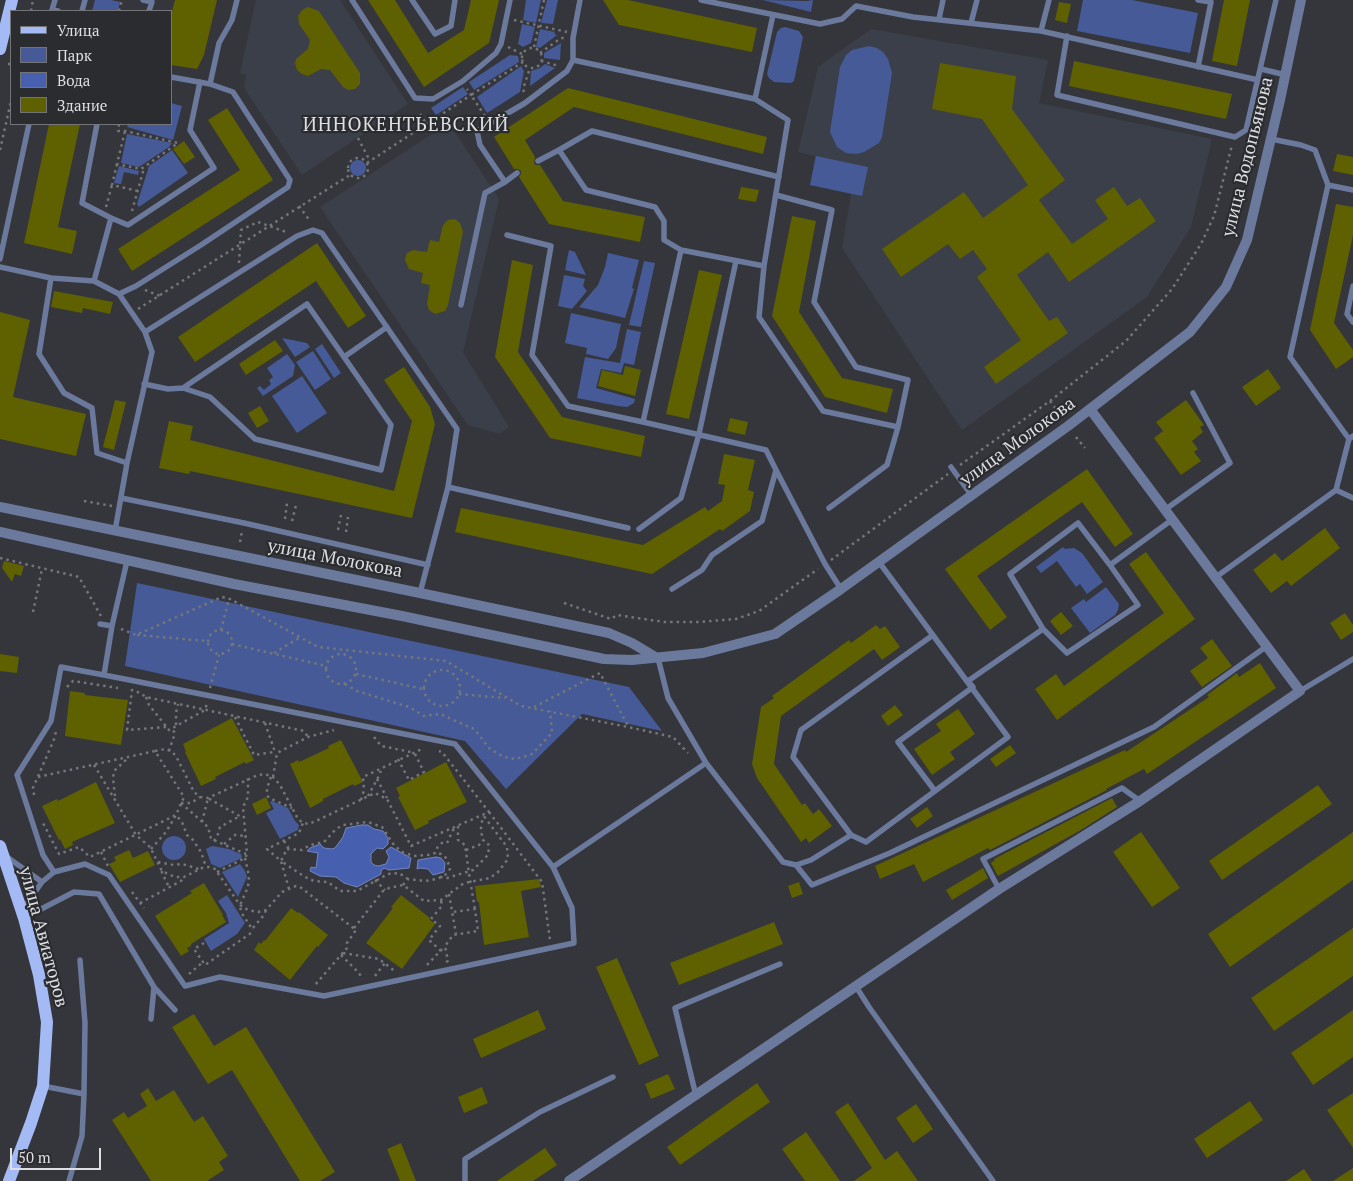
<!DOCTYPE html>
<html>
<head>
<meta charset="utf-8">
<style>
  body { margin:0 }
  #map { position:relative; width:1353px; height:1181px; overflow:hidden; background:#34363b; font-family:"PT Serif",serif }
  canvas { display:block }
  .legend { position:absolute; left:10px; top:10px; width:162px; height:115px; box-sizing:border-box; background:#2a2c30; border:1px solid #727477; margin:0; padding:6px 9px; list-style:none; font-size:15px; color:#dedfe2 }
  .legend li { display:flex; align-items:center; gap:10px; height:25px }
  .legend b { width:25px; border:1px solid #727477 }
  .scale { position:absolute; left:10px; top:1148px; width:91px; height:22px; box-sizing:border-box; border:2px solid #dedfe2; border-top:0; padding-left:6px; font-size:15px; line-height:18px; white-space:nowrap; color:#dedfe2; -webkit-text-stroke:4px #2a2c30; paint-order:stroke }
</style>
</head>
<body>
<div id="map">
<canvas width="1353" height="1181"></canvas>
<ul class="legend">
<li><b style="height:6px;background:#a4baf5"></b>Улица</li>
<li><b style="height:14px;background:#455a97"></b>Парк</li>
<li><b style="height:14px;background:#465faf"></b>Вода</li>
<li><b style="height:14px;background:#5f6000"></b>Здание</li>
</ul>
<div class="scale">50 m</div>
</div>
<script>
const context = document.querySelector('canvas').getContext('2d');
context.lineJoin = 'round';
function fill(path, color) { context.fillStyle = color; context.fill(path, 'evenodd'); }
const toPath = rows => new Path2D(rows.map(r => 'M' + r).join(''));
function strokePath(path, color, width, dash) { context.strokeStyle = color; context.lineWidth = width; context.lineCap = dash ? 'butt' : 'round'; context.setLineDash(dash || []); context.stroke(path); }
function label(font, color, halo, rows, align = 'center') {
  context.font = font + ' "PT Serif",serif'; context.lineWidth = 4.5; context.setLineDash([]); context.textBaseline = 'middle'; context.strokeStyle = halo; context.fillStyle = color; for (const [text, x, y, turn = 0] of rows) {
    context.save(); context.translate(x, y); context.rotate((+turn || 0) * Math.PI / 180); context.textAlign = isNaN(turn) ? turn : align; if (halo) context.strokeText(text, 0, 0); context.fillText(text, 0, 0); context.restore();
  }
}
const built = toPath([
  [256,0,340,0,408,104,302,175,244,88,246,75,240,73],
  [871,29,1048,60,1039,103,1212,139,1191,227,1147,297,962,430,842,248,851,194,810,185,815,156,798,152,818,67],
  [449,123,499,199,463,352,509,427,500,434,468,425,320,207]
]);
const green = toPath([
  [95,0,111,0,120,2,118,11,92,11],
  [526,0,541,0,536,23,523,20],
  [547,0,558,0,553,24,541,23],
  [763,0,807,1,813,0,811,12],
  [1083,0,1132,0,1198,13,1190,53,1077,31],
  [522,24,535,27,531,43,523,47,518,44],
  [785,27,799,31,803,37,794,81,791,83,774,82,769,78,767,74,777,32,781,28],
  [540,29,555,32,554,34,557,35,540,48,536,47],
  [561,43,560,60,544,58,544,53],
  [869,46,877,48,883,52,888,59,892,73,882,137,879,143,864,152,857,154,846,153,837,147,830,132,840,67,846,55,852,50],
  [510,55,518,56,519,62,474,90,469,82],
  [545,64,555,68,530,86,531,71,540,68],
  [521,66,524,71,520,92,487,113,477,97],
  [463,87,468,94,436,115,431,108],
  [171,103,182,106,173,140,127,127,128,124,171,124],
  [127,134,172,143,169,147,139,167,121,163],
  [172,150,188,173,139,207,137,204,149,166],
  [816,156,868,167,862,196,810,185],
  '350 168a8 8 0 1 1 16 0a8 8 0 1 1-16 0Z',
  [119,166,139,171,138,175,124,172,121,184,114,183],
  [569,250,575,252,586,275,565,270],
  [608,253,639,260,632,288,634,289,625,318,579,307,598,285,605,267],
  [644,261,655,263,641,327,629,325],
  [564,275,585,279,583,286,587,291,572,309,558,306],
  [571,313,621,324,616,348,608,359,586,354,587,348,565,343],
  [627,329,641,332,634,365,624,363,621,373,601,369,596,388,635,399,634,403,627,407,618,406,577,398,585,357,620,363],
  [282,338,307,343,310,347,295,357],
  [322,344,341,373,334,378,315,349],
  [313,351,331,379,315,390,296,362],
  [287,354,295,365,293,376,263,396,257,388,260,386,264,390,271,384,269,380,273,377,267,368],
  [302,376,327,413,297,433,272,396],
  [1063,547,1065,549,1074,548,1082,553,1103,582,1087,594,1080,584,1076,587,1057,561,1041,573,1036,567],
  [137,583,629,687,662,731,582,714,506,789,465,741,125,666],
  [1106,587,1119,604,1118,610,1115,615,1090,633,1071,608,1084,599,1086,602],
  [272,801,288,808,295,821,299,825,298,830,280,839,266,813,274,809,270,802],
  '162 848a12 12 0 1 1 24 0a12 12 0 1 1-24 0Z',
  [212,846,229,849,241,854,242,858,220,868,211,864,206,849],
  [240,864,245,871,247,877,238,897,222,872],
  [227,895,245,923,237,934,211,951,204,939,229,923,226,913,218,901]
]);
const water = toPath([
  [362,825,368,825,374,829,383,831,388,838,388,844,383,849,377,848,371,854,371,862,374,865,378,866,386,864,389,857,386,851,391,847,411,858,409,868,389,870,384,868,381,871,381,874,357,887,344,883,336,877,320,876,310,871,311,867,316,868,318,853,307,851,310,848,320,844,324,848,332,849,335,848,343,837,346,828,362,825],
  [436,857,441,858,445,863,444,872,433,875,428,869,420,868,417,869,418,860,436,857]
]);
const building = toPath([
  [175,0,217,0,204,55,197,69,171,65,171,15],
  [368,0,395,0,428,53,464,30,471,0,499,0,489,43,424,87],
  [603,0,628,0,757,28,752,52,619,25],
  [1224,0,1250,0,1237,66,1212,61],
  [1059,2,1071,4,1067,23,1055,20],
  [308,7,319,11,360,73,360,84,355,89,348,90,343,87,330,70,321,69,308,76,302,74,297,70,295,63,296,59,308,49,310,40,299,24,298,16,302,10],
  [1074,61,1232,94,1226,119,1069,86],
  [940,63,1016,76,1012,109,1065,180,1039,200,1072,244,1108,219,1095,200,1114,187,1127,206,1140,198,1156,221,1069,282,1048,252,1017,275,1049,321,1057,317,1068,333,996,384,984,367,1021,340,977,277,987,269,973,250,960,259,948,244,901,277,882,249,964,192,983,218,1028,185,982,119,932,109],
  [568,88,767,137,763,154,574,107,525,140,535,157,534,163,536,165,540,165,563,201,645,217,640,242,549,224,519,177,521,174,521,171,518,169,514,169,494,137],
  [227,108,273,180,132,271,118,249,240,170,208,120],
  [49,124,80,124,58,227,77,231,72,254,24,243],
  [184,141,195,157,184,164,173,149],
  [1337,154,1353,157,1353,175,1333,171],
  [741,187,759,190,756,202,738,199],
  [1336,204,1353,207,1353,235,1334,323,1353,350,1353,357,1336,369,1310,330],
  [792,216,816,221,799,312,842,378,893,389,887,413,825,397,772,316],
  [455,219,460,223,463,232,448,305,445,311,435,314,429,310,427,304,430,285,421,283,423,273,409,269,405,260,407,253,413,250,427,252,430,240,439,242,443,225,448,220],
  [317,243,366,316,348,328,316,281,195,362,178,337],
  [512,260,533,265,518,352,562,417,645,436,641,457,550,438,495,357],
  [699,270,722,275,689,419,666,414],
  [54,291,113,302,110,314,83,308,82,313,51,307],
  [0,312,30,320,13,397,86,414,76,456,0,439],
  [275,340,283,351,246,375,239,364],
  [625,366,641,370,635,396,598,386,602,370,623,375],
  [404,367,430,407,435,424,412,518,190,471,189,474,159,468,169,421,193,426,190,440,394,491,412,421,384,380],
  [1268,369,1281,388,1256,406,1242,387],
  [115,400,126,402,114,450,103,447],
  [1186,400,1204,425,1200,427,1203,432,1192,441,1198,449,1194,452,1201,461,1181,475,1154,438,1163,431,1156,422],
  [260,406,269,421,257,428,248,413],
  [730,418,748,422,745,435,727,431],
  [724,454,755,460,748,490,754,492,750,511,722,531,720,529,652,574,455,532,461,508,643,545,705,507,708,511,722,501,725,485,718,484],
  [1087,469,1133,534,1115,547,1082,502,977,576,1007,617,990,630,945,569],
  [1325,528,1340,548,1291,586,1287,581,1271,593,1253,570,1275,553,1282,561],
  [1146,552,1195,619,1057,720,1035,689,1056,674,1064,686,1164,613,1129,564],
  [4,561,24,566,21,576,15,574,12,582,2,568],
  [1061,612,1073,626,1061,635,1050,621],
  [1345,613,1353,625,1353,632,1341,640,1330,623],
  [876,625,880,629,885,626,900,647,882,660,874,649,781,716,774,764,802,805,805,803,813,814,819,809,832,826,809,843,806,838,801,842,757,778,752,764,761,707,774,698,772,696,849,640,851,643],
  [1212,639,1232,666,1202,687,1190,671,1208,658,1200,648],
  [0,654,19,657,17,673,0,671],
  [1260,663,1276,688,1147,774,1144,769,1106,789,1107,790,990,850,988,848,923,882,914,864,880,879,875,866,1125,750,1126,752,1209,697,1207,695,1237,673,1239,677],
  [70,691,85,693,85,695,128,700,121,745,65,736],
  [895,705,903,715,888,726,881,716],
  [958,709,975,734,950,752,955,759,932,775,914,749,941,731,936,724],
  [232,718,254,760,246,764,245,762,215,777,216,779,201,786,185,752,186,752,183,744],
  [341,740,363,782,354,786,353,784,323,799,323,801,310,808,290,764,298,760,299,762,329,748,328,746],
  [1010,745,1016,753,996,767,990,759],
  [446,762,467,802,428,821,429,823,415,830,398,797,400,796,396,788],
  [96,782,115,823,72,842,73,845,65,849,60,839,59,840,42,806,57,799,58,801],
  [1318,785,1332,804,1222,880,1209,861],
  [266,797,271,808,257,815,252,804],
  [1112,798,1117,807,1081,830,998,876,991,863,995,860,994,859],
  [927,807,933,816,917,828,910,819],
  [1141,832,1180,888,1152,907,1113,852],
  [1353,832,1353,880,1230,967,1208,934],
  [129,850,133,858,148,851,155,865,120,882,109,864,116,861,114,857],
  [983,868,988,878,952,900,946,890],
  [539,879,541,887,521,891,529,937,484,945,479,902,477,902,475,886],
  [799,882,803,894,792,898,788,886],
  [204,883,223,915,222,915,226,922,191,944,191,946,187,948,189,951,181,956,155,916,192,893,190,891],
  [401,895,430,918,429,919,435,924,402,969,366,943,393,908,391,907],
  [291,908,298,913,299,912,328,935,318,947,317,946,290,980,254,950,259,942,261,944,264,940,265,941],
  [774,922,783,944,679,985,670,963],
  [1353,928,1353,976,1274,1031,1251,998],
  [617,958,659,1056,639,1065,596,967],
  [538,1010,546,1029,481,1058,473,1039],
  [1353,1010,1353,1057,1313,1085,1291,1053],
  [194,1014,214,1046,246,1027,335,1172,320,1181,300,1181,232,1070,208,1084,172,1027],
  [668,1074,675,1089,651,1099,645,1084],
  [757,1083,770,1102,680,1165,667,1147],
  [482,1087,488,1103,464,1113,458,1097],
  [148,1088,156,1101,174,1090,194,1122,203,1116,228,1156,219,1162,224,1170,207,1181,151,1181,112,1120,124,1112,128,1118,147,1106,140,1094],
  [1353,1093,1353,1148,1327,1110],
  [1250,1101,1263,1120,1207,1158,1194,1139],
  [848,1103,885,1160,897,1151,918,1181,854,1181,872,1168,835,1112],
  [916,1104,933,1129,913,1143,896,1118],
  [806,1132,840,1181,805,1181,782,1149],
  [401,1143,416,1181,400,1181,387,1149],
  [545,1148,557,1165,533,1181,497,1181],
  [1353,1168,1353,1181,1333,1181],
  [1304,1169,1312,1181,1286,1181]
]);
const path = toPath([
  [31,11,33,0],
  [119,11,122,0],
  [514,20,567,32],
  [508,47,522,54],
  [534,47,544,0],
  '522 58a10 10 0 1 1 20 0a10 10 0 1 1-20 0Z',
  [540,53,561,38,564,38],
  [541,61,559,66],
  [8,64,11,64],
  [524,92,523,89,530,68],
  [420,114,427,125],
  [485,116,471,95,523,62],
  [119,124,118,131,125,131,178,143,141,169,117,164,125,131],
  [358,138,370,161],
  [0,150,11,101],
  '348 168a10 10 0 1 1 20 0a10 10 0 1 1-20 0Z',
  [367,163,471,95,467,89],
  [117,164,112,185,138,191],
  [299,206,310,221],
  [106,207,112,185],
  [132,211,144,168],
  [239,263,241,230,258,222,286,232],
  [145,290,160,296],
  [138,309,350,175],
  [1050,401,1060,414],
  [1076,437,1085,448],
  [960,465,1050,401,1126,341,1172,289,1201,244,1214,216,1232,145],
  [84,501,112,506],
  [285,519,287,503],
  [292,521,296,505],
  [338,530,341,515],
  [346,532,348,517],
  [240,542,242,531],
  [0,558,79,577,101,616],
  [831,560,948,474],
  [564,603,611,619,617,615,664,622,698,622,736,619,759,611,818,569],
  [33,612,42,569],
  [121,629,136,635,222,597,230,599,318,647,446,661,521,706,628,727,673,737,688,753],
  '208 642a12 12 0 1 1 24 0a12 12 0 1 1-24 0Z',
  [221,630,229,599],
  [137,635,207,641],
  [232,644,326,666],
  [274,653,299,638],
  '326 669a15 15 0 1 1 30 0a15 15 0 1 1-30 0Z',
  '424 688a18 18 0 1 1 36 0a18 18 0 1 1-36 0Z',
  [356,674,423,689],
  [345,684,357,691,409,707,424,716,440,714,474,729,490,749,504,757,516,759,532,754,552,733,550,711],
  [67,687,73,681,118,688],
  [210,688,219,655],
  [459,694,505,698],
  [146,697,149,705,169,730,205,710,207,703],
  [534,707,600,673,628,726],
  [235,717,254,755,274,752],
  [265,723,275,752],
  [176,725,176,713,178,704],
  [166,727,127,730,132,690,140,693,146,697,304,731,308,737],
  [374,737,381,746,411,752],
  [155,751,166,749,172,752,176,756,194,792,200,797,208,798,258,775,265,774,273,777,280,785,298,819,303,823,309,824,318,820,375,793,387,799,411,846,489,812,442,752,439,751],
  [169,751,175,733,171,728],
  [398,759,409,780,424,772,414,752],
  [94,765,136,835,150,847,162,871,175,877,184,877,202,868,209,867,215,869,240,905,248,910,258,912,266,910,282,892,296,886,300,887,356,930,347,943,347,948,315,985],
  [38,777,155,751,184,797,176,815,90,857,79,847,59,854,42,821],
  [271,777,267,788,267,795,269,798,292,808],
  [273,777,277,753,308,737,334,730],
  [377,779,387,798],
  [34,795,33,788,55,737,56,730],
  [115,796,113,778,114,771,128,758],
  [368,796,380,774,381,768],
  [361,800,364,790,363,777,424,748],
  [181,803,208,827,211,839,246,854],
  [181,803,191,803,200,797],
  [489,812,542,882,550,940],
  [202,822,208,798,243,818],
  [458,826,458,840,465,845,470,880,475,909],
  [214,841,218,834,220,827,240,816],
  [284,841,288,847,281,861,305,877,314,881,328,882,340,891,357,891,388,874,399,873,408,879],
  [224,844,235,835,247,836],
  [151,849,166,832,176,815,182,822,187,835,193,840,201,852,206,867],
  [287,849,302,850,310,845,324,842,336,829,343,825,368,822,382,827,394,845,402,852,414,856,428,855,435,853,438,846,442,843,447,843,454,828],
  [466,850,479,845,483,840],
  [101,852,108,866],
  [245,858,249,876,248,887,240,905,241,912,252,929,264,915,266,910],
  [158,862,174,865,182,864,199,869],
  [162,871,162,873,169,887],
  [217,872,245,858,247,854,243,807,248,797,248,778],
  [440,877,447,878,473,870,488,855,489,848,488,843,483,840,482,837,481,828,483,816],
  [375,880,385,890],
  [403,885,408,879,425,881,437,879,445,875,450,869,449,865,446,858,441,854,435,853],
  [289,889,281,861,267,849,299,833,303,823],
  [132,892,144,908],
  [449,894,456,934],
  [140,903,181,881,184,877],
  [354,928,383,891,389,888,403,885,424,901,441,900,464,883,490,878,498,872,508,859,507,847,483,815],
  [204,943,194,949,205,965,251,933,252,929],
  [441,951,429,940,440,926,431,919,442,906,441,900],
  [343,953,379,959,396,972],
  [341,955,358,972,363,979],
  [446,962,448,961,445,946,453,935,478,931,475,909,453,912],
  [427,965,445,946],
  [189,974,203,962],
  [375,976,385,963]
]);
const service = toPath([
  [55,0,52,10,58,11],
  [143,0,152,2,149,11],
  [352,0,415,98,433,99,463,81,496,53,501,44,510,0],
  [412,0,435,34,451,26,455,0],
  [701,0,820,24,842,19,856,6,913,17,1041,31,1258,80],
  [1198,0,1211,2,1198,67],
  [82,11,85,0],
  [939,19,943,0],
  [971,23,977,0],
  [1041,31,1049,0],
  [1067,36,1057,95,1235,137,1246,130,1276,0],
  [573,60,755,99,788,120,764,266,759,317,823,411,898,427,908,380,856,367,814,302,832,210,776,195],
  [1261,69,1286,75],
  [210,84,219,43,232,20,237,0],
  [755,99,773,15],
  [97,124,82,203,111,218],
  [1271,139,1301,145,1315,150,1328,185,1290,357,1349,439,1353,436],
  [538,161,559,150],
  [517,173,505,182,480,145,477,131,525,103,567,71,573,60,573,38,580,0],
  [1328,185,1353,190],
  [507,235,551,246,532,355,568,406,643,422,681,250],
  [0,259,29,124],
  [764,266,681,250,664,240,664,221,655,207,586,190,559,150,592,131,779,177],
  [0,267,51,278,94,281,119,294,145,332,152,352,127,463,115,531],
  [51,278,39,354,64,393,92,408,97,453,127,463],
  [94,281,111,218,128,225,214,168,190,130,200,82],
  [1353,286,1347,314,1353,322],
  [119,294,136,286,201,245,288,187,290,180,233,92,210,84,171,77],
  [461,305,485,193,505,182],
  [145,332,297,236,313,230,322,233,457,429,448,487,420,593],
  [144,384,168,389,183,388,307,304,344,357,387,327],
  [183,388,210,397,255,439,381,470,391,425,344,357],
  [643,422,766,450,776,470,762,521,712,555,702,570,672,589],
  [1349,439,1336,490,1353,498],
  [951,467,972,496],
  [776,470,825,564,841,589],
  [448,487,628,528],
  [121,498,244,523,428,565],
  [829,508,887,465,898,427],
  [1166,509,1230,463,1193,393],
  [639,529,681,498,699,434,736,261],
  [127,561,112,626,104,675,455,744,553,867],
  [879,562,1008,737,866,842,851,835,793,757,801,730,933,635],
  [1216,577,1336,490],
  [100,624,112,626],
  [1043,629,1010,574,1078,523,1110,565,1173,519],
  [658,658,668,698,706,763,783,862,796,865,811,860,851,835],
  [104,675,61,667,51,721,17,775,43,855,54,872,85,864,109,875,185,986,220,977,324,996,574,943,572,908,553,867,706,763],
  [1300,691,1353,659],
  [935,791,898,742,973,687,968,681,1043,629,1067,653,1138,605,1110,565],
  [7,857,42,882,54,872],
  [796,865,812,885,890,853,1154,727,1267,646],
  [999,889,983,859,1122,788,1140,801],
  [23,909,42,882],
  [24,918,74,892,99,894,154,987,175,1010],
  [855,985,869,1007,993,1181],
  [151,1019,154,987],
  [43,1086,84,1094],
  [696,1096,675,1008,780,964],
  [69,1181,82,1136,84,1094,85,1023,80,960],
  [465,1181,465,1159,540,1112,613,1077]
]);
const minor = toPath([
  [569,1181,999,889,1140,801,1300,691,1090,409]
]);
const tertiary = toPath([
  [0,507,420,593,609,633,632,643,657,658],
  [0,532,234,584,402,616,604,659,632,660,703,653,775,634,841,589,1068,426,1190,332,1226,287,1247,240,1280,100,1301,0]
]);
const primary = toPath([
  [0,49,12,0],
  [0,846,24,918,39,975,47,1022,43,1086,31,1123,9,1181]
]);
const streetNames = [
  ["улица Водопьянова",1248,157,-76],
  ["улица Молокова",1018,442,-36],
  ["улица Молокова",335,559,11],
  ["улица Авиаторов",43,937,75]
];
const neighbourhoodNames = [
  ["ИННОКЕНТЬЕВСКИЙ",406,126]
];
fill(built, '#3b3f49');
fill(green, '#455a97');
fill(water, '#465faf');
strokePath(water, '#7485be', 1);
fill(building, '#5f6000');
strokePath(path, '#74767a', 2.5, [2.5, 4]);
strokePath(service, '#6b799d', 5.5);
strokePath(minor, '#6b799d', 10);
strokePath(tertiary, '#6b799d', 10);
strokePath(primary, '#a4baf5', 12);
label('18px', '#dedfe2', '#2a2c30', streetNames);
context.letterSpacing = '1px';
label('19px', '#dedfe2', '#2a2c30', neighbourhoodNames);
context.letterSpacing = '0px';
</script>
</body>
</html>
